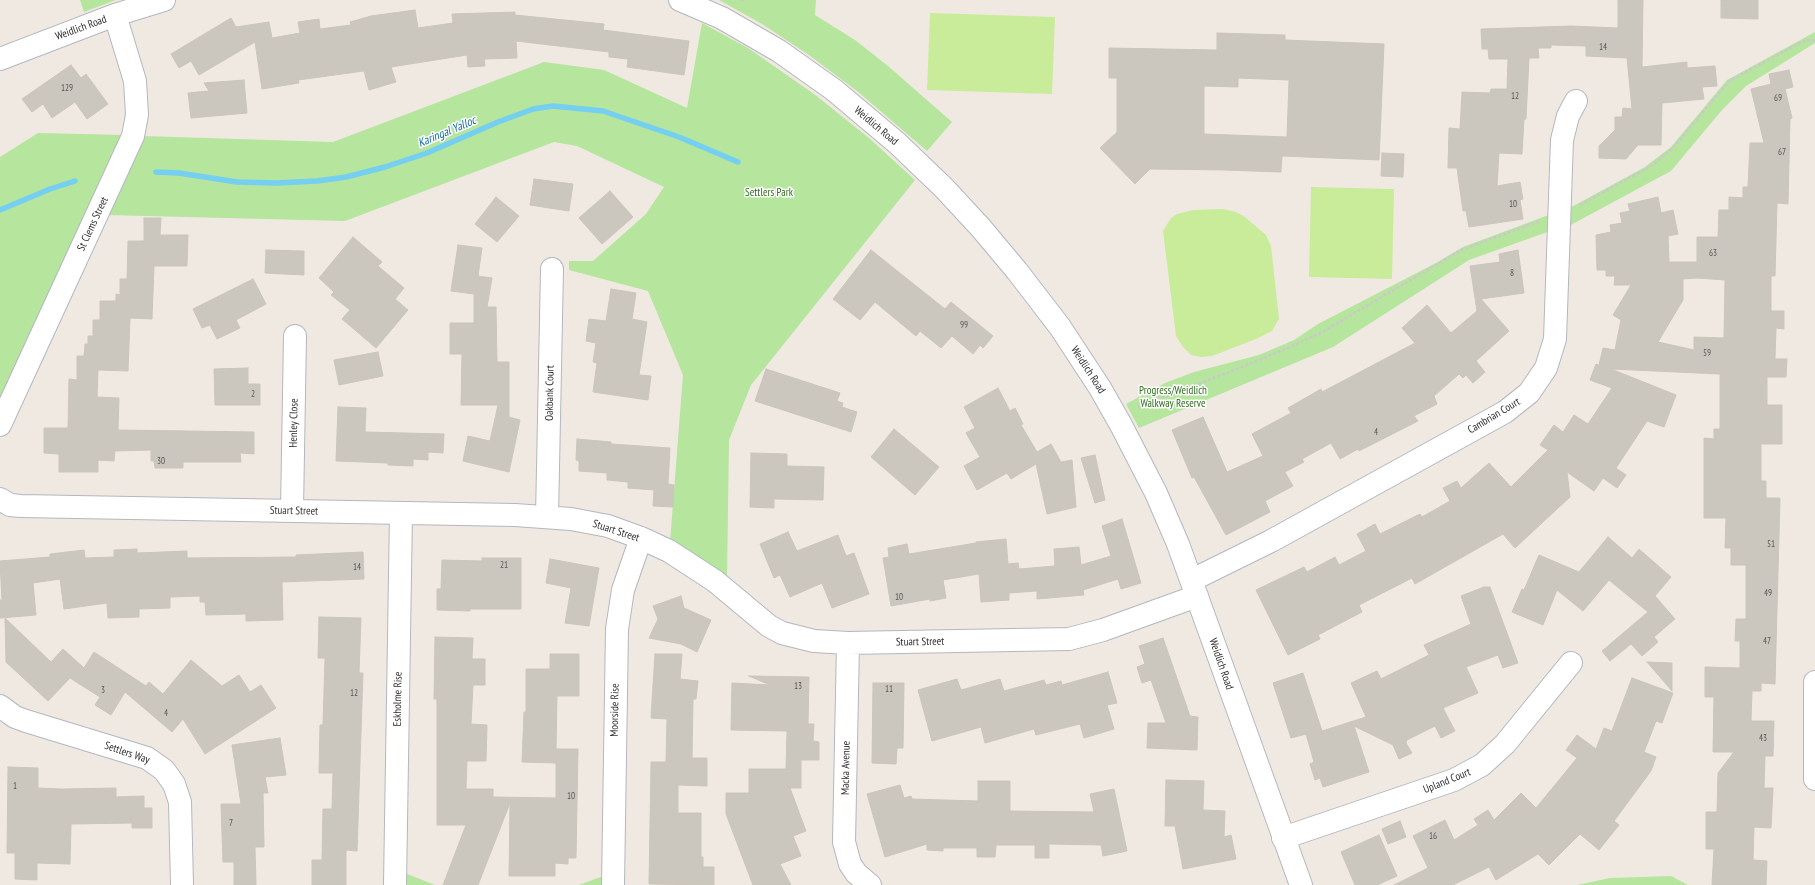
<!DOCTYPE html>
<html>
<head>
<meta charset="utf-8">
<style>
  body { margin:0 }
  canvas { display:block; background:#efe9e1 }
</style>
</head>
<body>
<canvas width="1815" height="885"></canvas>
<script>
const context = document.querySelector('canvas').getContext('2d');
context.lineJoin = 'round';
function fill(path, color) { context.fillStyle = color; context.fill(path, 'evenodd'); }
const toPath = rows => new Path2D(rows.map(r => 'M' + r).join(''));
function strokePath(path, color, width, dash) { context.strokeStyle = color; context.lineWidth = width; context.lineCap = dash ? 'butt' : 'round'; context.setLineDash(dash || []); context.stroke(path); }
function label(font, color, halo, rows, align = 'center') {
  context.font = font + ' "PT Sans Narrow",sans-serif'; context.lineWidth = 3; context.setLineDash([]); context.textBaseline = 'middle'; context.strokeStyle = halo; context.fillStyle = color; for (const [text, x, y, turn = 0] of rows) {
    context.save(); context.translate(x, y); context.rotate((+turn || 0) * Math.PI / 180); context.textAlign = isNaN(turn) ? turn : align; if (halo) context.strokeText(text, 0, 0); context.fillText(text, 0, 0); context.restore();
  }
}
const green = toPath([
  [80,0,116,0,84,12],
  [719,0,816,0,815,15,855,40,888,66,952,122,927,151,857,91,809,55,762,24],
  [702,23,748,48,814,94,869,138,915,180,751,385,729,440,727,578,670,542,683,375,648,291,569,270,569,261,593,261,646,214,664,187,577,146,554,142,345,221,107,215,143,136,333,142,544,62,604,70,687,108],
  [1815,32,1815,43,1746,86,1722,110,1671,171,1565,228,1566,210,1645,167,1671,147,1727,80],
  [38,133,124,135,0,403,0,157],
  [1554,213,1553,230,1469,260,1333,347,1139,428,1126,404,1165,383,1194,372,1259,355,1294,340,1318,324,1436,263,1463,247],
  [402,872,435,885,408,885,405,883],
  [606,875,604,885,579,885],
  [1671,876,1688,885,1577,885,1610,878]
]);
const pitch = toPath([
  [930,13,1055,17,1052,94,927,90],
  [1311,187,1394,189,1392,279,1309,277],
  [1223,209,1236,212,1245,217,1266,235,1271,246,1279,319,1272,331,1256,339,1212,356,1201,357,1191,355,1183,347,1176,336,1163,231,1171,218,1177,214,1193,210]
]);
const stream = toPath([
  [156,172,179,173,237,182,276,183,317,181,346,177,385,167,427,153,498,122,533,109,553,106,603,111,679,137,738,162],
  [0,210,50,189,75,181]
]);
const building = toPath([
  [1618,0,1643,0,1642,67,1687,62,1687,68,1715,66,1717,86,1702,87,1704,99,1662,103,1661,145,1638,145,1626,159,1599,158,1599,146,1615,130,1615,117,1622,117,1623,108,1632,109,1627,58,1586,56,1586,46,1551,45,1551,48,1538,48,1539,58,1529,58,1526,119,1524,119,1522,154,1499,153,1497,186,1520,182,1523,199,1520,200,1523,219,1469,227,1466,211,1463,211,1457,168,1448,168,1449,128,1460,129,1462,92,1490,93,1491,89,1507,89,1508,59,1489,59,1488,49,1482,49,1481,29,1571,26,1618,28,1618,0],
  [1721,0,1758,0,1758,19,1721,18,1721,0],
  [415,10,418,28,453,23,452,14,515,12,515,15,604,24,603,30,689,41,684,75,627,67,628,59,609,57,609,52,516,41,517,58,484,59,485,66,468,67,467,55,391,67,396,82,369,90,364,71,298,80,299,83,262,89,255,42,199,75,191,61,179,68,171,54,231,18,236,27,269,22,272,38,300,33,298,22,319,19,320,29,351,25,350,22,371,16,415,10],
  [1217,33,1285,35,1285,40,1384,44,1379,160,1282,156,1281,172,1224,170,1150,169,1135,184,1100,148,1117,132,1117,78,1109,78,1109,48,1217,50,1217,33],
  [1238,78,1289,80,1287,137,1204,134,1204,86,1238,87,1238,78],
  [71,65,81,78,86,74,108,104,87,119,75,102,52,118,43,104,32,112,22,99,71,65],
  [1789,70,1793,87,1785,89,1792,118,1790,119,1788,204,1777,203,1775,276,1771,276,1771,311,1784,311,1784,329,1776,328,1775,359,1787,359,1786,377,1767,377,1767,405,1782,405,1782,444,1761,444,1761,481,1766,481,1766,498,1780,498,1775,684,1761,683,1761,691,1752,691,1751,721,1774,721,1773,756,1765,756,1764,788,1773,788,1771,828,1754,827,1753,860,1767,861,1766,885,1712,885,1714,849,1706,849,1706,812,1717,812,1718,773,1734,752,1713,752,1714,697,1705,697,1705,667,1740,668,1740,641,1735,641,1736,619,1746,619,1746,565,1731,565,1731,548,1725,548,1726,518,1704,518,1704,438,1714,439,1714,429,1720,429,1720,374,1611,369,1676,395,1664,427,1647,421,1616,468,1626,475,1617,488,1603,478,1594,491,1567,472,1570,497,1515,548,1503,534,1415,584,1412,578,1359,605,1362,612,1318,635,1320,639,1288,655,1256,590,1304,567,1307,572,1335,557,1339,565,1366,551,1357,534,1375,524,1380,534,1420,514,1422,517,1450,501,1443,488,1457,481,1461,488,1489,463,1511,487,1548,450,1540,445,1554,425,1563,432,1574,415,1588,424,1612,388,1590,380,1596,364,1599,365,1603,348,1615,350,1621,320,1613,315,1631,285,1614,285,1615,276,1606,276,1606,270,1597,270,1596,235,1611,232,1610,225,1622,223,1620,213,1630,211,1628,204,1658,197,1661,213,1673,210,1678,234,1668,236,1669,262,1697,262,1697,237,1718,237,1719,210,1729,210,1729,197,1743,198,1743,187,1748,187,1750,143,1764,143,1751,89,1771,84,1769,74,1789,70],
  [1697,278,1725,280,1724,338,1694,337,1694,350,1658,342,1683,300,1683,279,1697,278],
  [244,80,247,113,191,118,188,93,209,91,204,83,244,80],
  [1382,153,1404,154,1403,177,1381,176,1382,153],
  [534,179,573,184,569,211,530,205,534,179],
  [610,191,633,217,602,244,579,218,610,191],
  [496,197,519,216,497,242,475,224,496,197],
  [144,218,161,218,160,235,188,235,187,266,154,266,152,319,130,318,128,371,98,370,97,397,119,398,118,430,254,432,254,454,240,453,241,462,183,462,183,468,155,468,154,461,151,461,151,450,115,451,114,461,98,460,98,472,59,472,59,454,44,453,44,428,68,428,69,379,77,380,77,356,84,356,85,344,88,344,88,336,93,336,93,320,100,320,100,301,116,301,116,294,120,295,120,279,127,279,128,241,144,241,144,218],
  [353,237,382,262,378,266,404,288,395,299,408,310,376,348,342,319,350,310,331,295,334,292,319,278,353,237],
  [458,245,482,248,478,276,492,278,487,307,496,307,497,362,509,362,509,417,520,420,509,472,463,461,468,436,490,441,498,405,461,405,462,354,450,354,450,323,474,323,474,294,451,291,458,245],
  [266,250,304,251,304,275,265,273,266,250],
  [871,250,945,309,951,302,993,336,983,348,980,345,973,354,952,336,941,348,920,331,916,336,875,302,860,320,833,299,871,250],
  [1518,250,1524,293,1481,299,1509,331,1476,361,1485,372,1473,383,1466,375,1463,378,1459,374,1434,396,1437,404,1414,416,1418,421,1359,451,1358,449,1340,459,1331,443,1302,459,1304,462,1285,472,1293,486,1265,501,1270,512,1226,535,1194,477,1192,478,1172,430,1203,417,1227,472,1263,456,1252,434,1291,413,1288,408,1321,389,1322,392,1415,343,1402,328,1427,305,1451,333,1477,311,1470,266,1500,262,1499,254,1518,250],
  [253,279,266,304,236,320,240,328,217,339,210,325,202,328,193,309,253,279],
  [611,289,636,293,632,319,647,322,639,375,651,376,648,400,593,392,597,363,593,362,596,343,586,341,589,319,606,321,611,289],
  [378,352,383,376,339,385,334,360,378,352],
  [248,368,248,384,260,384,260,405,215,405,214,369,248,368],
  [766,369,840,393,837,401,843,403,842,407,857,412,851,432,755,401,766,369],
  [998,388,1010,411,1015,408,1023,424,1021,425,1037,452,1051,444,1061,462,1072,460,1076,507,1047,514,1036,464,1011,479,1007,473,977,490,964,466,980,457,966,433,975,428,964,407,998,388],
  [338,407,366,408,365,432,444,434,443,453,428,452,428,460,413,459,413,466,388,465,388,463,336,461,338,407],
  [894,429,939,467,915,495,871,457,894,429],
  [577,439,611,442,611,444,670,448,668,484,674,485,673,507,653,506,654,490,628,488,628,482,607,480,607,473,579,471,579,461,576,460,577,439],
  [751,453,787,454,787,466,824,467,823,500,774,499,774,508,750,507,751,453],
  [1095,455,1105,500,1095,503,1081,458,1095,455],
  [1122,519,1141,583,1121,589,1118,579,1083,590,1084,595,1037,599,1037,591,1009,593,1009,600,981,602,979,574,943,580,946,598,930,601,930,599,891,606,883,558,889,557,888,548,907,544,909,554,976,543,976,542,1006,539,1008,564,1018,563,1019,569,1055,566,1054,549,1079,547,1081,565,1111,556,1102,526,1122,519],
  [788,532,797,551,838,535,846,556,854,553,869,594,832,608,822,583,790,597,780,575,774,578,760,544,788,532],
  [1608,537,1632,558,1639,549,1671,577,1655,596,1675,619,1654,637,1658,642,1642,656,1631,644,1610,661,1602,651,1648,612,1609,580,1583,611,1557,590,1543,625,1512,612,1522,589,1524,590,1539,555,1579,572,1608,537],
  [137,549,137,553,187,551,187,558,296,557,296,555,363,552,364,579,282,582,283,620,246,621,246,614,206,615,205,602,200,602,200,596,170,597,170,608,139,609,139,617,108,618,107,603,64,609,60,579,33,583,36,615,0,618,0,600,2,600,0,561,50,557,50,554,84,550,85,558,114,557,114,550,137,549],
  [482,558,521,558,521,609,470,609,470,611,437,610,437,589,441,589,442,560,482,561,482,558],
  [550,559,599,568,589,626,565,623,571,588,546,583,550,559],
  [1484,587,1490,587,1518,663,1503,668,1498,655,1466,667,1478,693,1443,708,1455,731,1441,738,1435,726,1407,740,1406,743,1412,753,1399,759,1393,745,1354,726,1369,772,1323,787,1320,778,1315,780,1310,764,1314,762,1306,734,1291,738,1273,683,1303,673,1322,731,1366,717,1351,683,1377,671,1381,679,1429,655,1424,645,1471,624,1461,596,1484,587],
  [681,596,684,608,711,620,697,652,681,644,649,638,658,619,653,606,681,596],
  [319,617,361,618,359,673,363,673,357,851,346,850,346,885,312,885,312,860,322,860,323,809,332,809,333,773,319,773,320,725,323,725,325,658,318,658,319,617],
  [5,618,51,662,63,649,84,668,94,652,146,686,149,682,163,694,191,660,222,686,239,675,250,692,261,685,276,708,205,754,183,719,172,732,125,692,111,715,95,705,100,697,70,678,48,701,6,662,5,618],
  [435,637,473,638,472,659,485,659,485,685,473,685,471,724,487,725,486,761,467,761,466,789,493,789,493,797,556,798,556,763,522,762,524,712,526,712,526,669,550,669,550,654,579,654,579,696,557,696,556,749,578,749,576,858,568,858,568,864,555,863,555,876,509,876,510,803,478,885,443,885,466,825,437,825,437,699,434,699,435,637],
  [1163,638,1190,716,1198,717,1197,750,1147,748,1148,723,1166,723,1151,680,1142,683,1137,667,1145,664,1139,646,1163,638],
  [655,654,682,654,680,679,698,681,696,699,693,699,692,758,707,758,707,786,678,785,678,813,701,813,701,857,703,857,703,867,714,867,714,885,649,884,651,762,666,762,667,719,651,718,655,654],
  [1647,662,1672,663,1672,691,1647,662],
  [1108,672,1117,703,1107,705,1114,729,1084,738,1080,724,1036,735,1034,729,985,743,981,727,932,741,918,690,957,679,961,690,1000,679,1004,691,1044,680,1046,685,1061,681,1062,685,1108,672],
  [749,676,809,677,808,724,814,724,813,741,819,742,819,760,801,760,801,788,790,788,806,831,793,836,801,856,780,864,791,885,753,885,726,814,726,793,749,793,749,769,786,769,787,731,731,730,732,683,770,685,749,676],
  [1632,678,1673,693,1662,723,1656,721,1644,752,1656,757,1651,771,1614,821,1619,825,1599,850,1580,834,1549,865,1538,854,1496,880,1489,867,1453,885,1394,885,1428,868,1413,836,1445,820,1454,840,1478,825,1474,819,1488,810,1494,820,1521,793,1536,808,1577,758,1566,750,1577,735,1596,749,1604,728,1612,731,1632,678],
  [873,683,904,683,903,748,897,748,896,764,872,763,873,683],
  [280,738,286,775,265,777,268,793,263,793,264,847,255,847,256,885,234,885,234,862,223,862,221,804,241,804,232,745,280,738],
  [8,767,38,768,38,788,62,789,116,788,116,797,144,796,144,808,152,808,152,828,132,828,132,823,71,824,70,864,37,863,37,880,15,879,15,853,7,853,8,767],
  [1166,780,1204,781,1203,810,1225,811,1224,837,1231,835,1236,859,1183,869,1175,826,1165,826,1166,780],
  [978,781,1010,781,1010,811,1094,812,1090,794,1114,789,1127,851,1103,856,1101,845,1049,844,1049,858,1035,858,1035,845,996,845,995,857,977,857,977,848,943,848,943,851,927,850,927,844,885,857,867,794,900,785,904,798,911,796,912,799,978,801,978,781],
  [1400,821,1406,837,1388,844,1382,829,1400,821],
  [1379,835,1397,876,1377,885,1355,885,1341,852,1379,835]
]);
const path = toPath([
  [742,1,742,0],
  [1580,205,1651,166,1672,149,1729,81,1802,42,1809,40,1815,41],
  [1138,407,1250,364,1299,343,1324,331,1461,250,1540,221]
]);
const minor = toPath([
  [680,0,722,18,779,51,834,90,897,143,944,188,981,228,1017,271,1060,327,1100,388,1121,425,1156,493,1178,544,1301,885],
  [0,59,115,15,164,0],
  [0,425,133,136,137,115,135,81,115,15],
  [0,499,10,505,21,506,515,515,571,519,608,526,641,538,669,551,715,581,769,626,782,633,814,641,848,643,1069,639,1103,630,1197,596],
  [292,510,295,336],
  [547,517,552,269],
  [1192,580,1271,541,1505,412,1529,393,1546,368,1555,339,1562,140,1568,116,1576,101],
  [848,643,844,842,850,864,856,873,870,885],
  [1815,682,1815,779],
  [0,706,15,717,26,721,147,758,164,770,174,784,180,802,182,885],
  [1283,838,1454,780,1482,765,1505,744,1571,663],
  [395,885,401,513],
  [613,885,617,629,623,590,641,538]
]);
const numberNames = [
  ["14",1603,47],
  ["129",67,88],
  ["12",1515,96],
  ["69",1778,98],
  ["67",1782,152],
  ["10",1513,204],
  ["63",1713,253],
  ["8",1512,273],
  ["99",964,325],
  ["59",1707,353],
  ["2",253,394],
  ["4",1376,432],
  ["30",161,461],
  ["51",1771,544],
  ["21",504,565],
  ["14",357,567],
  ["49",1768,593],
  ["10",899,597],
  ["47",1767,641],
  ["13",798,686],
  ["11",889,689],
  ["3",103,690],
  ["12",354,693],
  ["4",166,713],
  ["43",1763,738],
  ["1",15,786],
  ["10",571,796],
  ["7",231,823],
  ["16",1433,836]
];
const streetNames = [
  ["Weidlich Road",81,28,-20],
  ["Weidlich Road",876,126,40],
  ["St Clems Street",93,224,-65],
  ["Weidlich Road",1088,370,57],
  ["Oakbank Court",550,393,-89],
  ["Cambrian Court",1494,416,-31],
  ["Henley Close",294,423,-89],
  ["Stuart Street",294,511,1],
  ["Stuart Street",616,531,18],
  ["Stuart Street",920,642,-1],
  ["Weidlich Road",1221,664,71],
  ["Eskholme Rise",398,699,-89],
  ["Moorside Rise",615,710,-89],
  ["Settlers Way",127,753,19],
  ["Macka Avenue",846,768,-89],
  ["Upland Court",1447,781,-22]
];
const parkNames = [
  ["Settlers Park",769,193],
  ["Progress/Weidlich",1173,391],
  ["Walkway Reserve",1173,404]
];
const waterNames = [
  ["Karingal Yalloc",447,132,-23]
];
fill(green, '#b6e59e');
fill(pitch, '#c9ec9a');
strokePath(stream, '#75cff0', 5.5);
fill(building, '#cbc7bf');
strokePath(building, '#cbc5ba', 1);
strokePath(minor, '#b4b7c1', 24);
strokePath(path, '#c9c9c9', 2.5, [3, 2]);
strokePath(minor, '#fff', 22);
label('9px', '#555452', null, numberNames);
label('11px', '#2e2e2e', '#fff', streetNames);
label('11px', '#2c6e1b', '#fff', parkNames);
label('italic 12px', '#0d6fa3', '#fff', waterNames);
</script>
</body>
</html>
